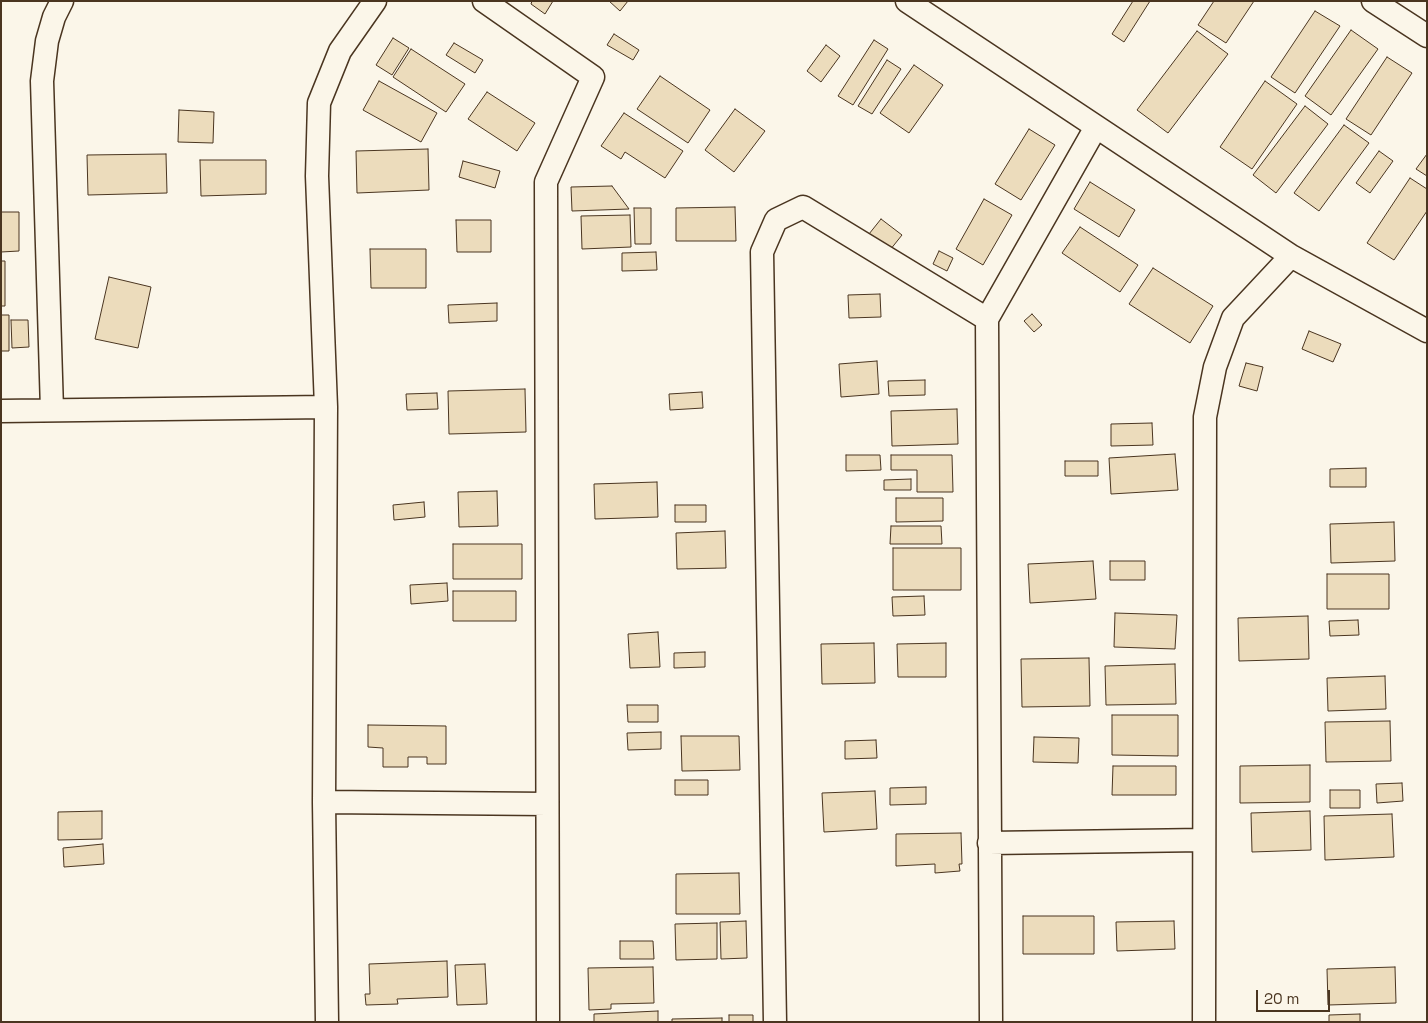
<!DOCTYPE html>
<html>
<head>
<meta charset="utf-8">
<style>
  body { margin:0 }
  #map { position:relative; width:1428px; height:1023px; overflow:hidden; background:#fbf6e9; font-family:"Space Grotesk",sans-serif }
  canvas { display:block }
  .frame { position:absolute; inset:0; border:2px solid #4a3520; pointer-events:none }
  .scale { position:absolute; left:1256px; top:990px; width:74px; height:22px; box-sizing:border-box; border:2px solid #4a3520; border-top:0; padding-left:6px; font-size:15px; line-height:18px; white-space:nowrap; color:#4a3520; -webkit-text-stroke:4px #fbf6e9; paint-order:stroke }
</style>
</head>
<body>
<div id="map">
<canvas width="1428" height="1023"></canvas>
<div class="frame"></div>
<div class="scale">20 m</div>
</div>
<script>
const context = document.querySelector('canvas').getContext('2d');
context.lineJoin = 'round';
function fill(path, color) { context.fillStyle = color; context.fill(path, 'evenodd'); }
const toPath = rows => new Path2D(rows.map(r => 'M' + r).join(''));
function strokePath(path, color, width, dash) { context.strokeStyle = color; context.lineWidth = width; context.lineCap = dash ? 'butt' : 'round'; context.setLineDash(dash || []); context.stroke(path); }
const building = toPath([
  [532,1,553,1,545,14,531,4,532,1],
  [609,1,628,1,620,11,609,1],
  [1133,1,1150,1,1124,42,1112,34,1133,1],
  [1214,1,1254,1,1226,43,1198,25,1214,1],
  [1315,11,1340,26,1295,93,1271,77,1315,11],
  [1351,30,1378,49,1331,115,1305,96,1351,30],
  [1197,31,1228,54,1168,133,1137,110,1197,31],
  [614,34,639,50,633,60,607,45,614,34],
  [393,38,409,48,392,75,376,65,393,38],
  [874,40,888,49,853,105,838,96,874,40],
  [454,43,483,60,475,73,446,55,454,43],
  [826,45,840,56,821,82,807,71,826,45],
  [411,49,465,84,446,112,393,77,411,49],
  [1387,57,1412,73,1371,135,1346,119,1387,57],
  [887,60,901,69,872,114,858,106,887,60],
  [914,65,943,85,909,133,880,113,914,65],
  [660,76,710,110,688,143,637,109,660,76],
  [379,81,437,113,421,142,363,110,379,81],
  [1265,81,1297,104,1252,169,1220,147,1265,81],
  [487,92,535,123,517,151,468,119,487,92],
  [1305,106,1328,124,1276,193,1253,175,1305,106],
  [735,109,765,131,734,172,705,150,735,109],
  [179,110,214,112,213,143,178,142,179,110],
  [624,113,683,151,665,178,625,152,621,159,601,146,624,113],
  [1344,125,1369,143,1319,211,1294,193,1344,125],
  [1029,129,1055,145,1021,200,995,184,1029,129],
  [428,149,429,190,357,193,356,151,428,149],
  [1379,151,1393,161,1370,193,1356,183,1379,151],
  [166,154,167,193,88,195,87,155,166,154],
  [1427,154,1427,176,1416,169,1427,154],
  [200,160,266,160,266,194,201,196,200,160],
  [463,161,500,171,495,188,459,177,463,161],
  [1410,178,1427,189,1427,211,1394,260,1367,243,1410,178],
  [1090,182,1135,210,1119,237,1074,209,1090,182],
  [612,186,629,209,572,211,571,187,612,186],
  [984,199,1012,215,983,265,956,249,984,199],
  [735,207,736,241,676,241,676,208,735,207],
  [634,208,651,208,651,244,635,244,634,208],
  [1,212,19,212,19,251,1,252,1,212],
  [630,215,631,247,582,249,581,216,630,215],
  [881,219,902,235,890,250,869,234,881,219],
  [456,220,491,220,491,252,457,252,456,220],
  [1080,227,1138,265,1120,292,1062,253,1080,227],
  [370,249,426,249,426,288,371,288,370,249],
  [939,251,953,258,947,271,933,264,939,251],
  [656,252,657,270,622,271,622,253,656,252],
  [1,261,5,261,5,306,1,306,1,261],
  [1153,268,1213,306,1190,343,1129,304,1153,268],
  [109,277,151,287,138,348,95,339,109,277],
  [880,294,881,317,849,318,848,295,880,294],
  [497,303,497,321,449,323,448,305,497,303],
  [1032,314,1042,325,1034,332,1024,321,1032,314],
  [1,315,9,315,9,351,1,351,1,315],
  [11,320,28,320,29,347,12,348,11,320],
  [1309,331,1341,344,1333,362,1302,349,1309,331],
  [877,361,879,394,841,397,839,364,877,361],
  [1246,363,1263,367,1257,391,1239,386,1246,363],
  [925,380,925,395,889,396,888,381,925,380],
  [525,389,526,432,449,434,448,391,525,389],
  [702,392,703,408,670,410,669,394,702,392],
  [437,393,438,409,407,410,406,394,437,393],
  [957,409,958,444,892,446,891,411,957,409],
  [1152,423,1153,445,1111,446,1111,424,1152,423],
  [1175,454,1178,490,1111,494,1109,458,1175,454],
  [846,455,880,455,881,470,846,471,846,455],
  [891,455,952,455,953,492,917,492,917,470,891,470,891,455],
  [1065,461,1098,461,1098,476,1065,476,1065,461],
  [1366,468,1366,487,1330,487,1330,469,1366,468],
  [911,479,911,490,884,490,884,480,911,479],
  [657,482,658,517,595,519,594,484,657,482],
  [497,491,498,526,459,527,458,492,497,491],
  [896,498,943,498,943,521,896,522,896,498],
  [424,502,425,517,394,520,393,505,424,502],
  [675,505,706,505,706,522,675,522,675,505],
  [1394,522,1395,561,1331,563,1330,524,1394,522],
  [891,526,941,526,942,544,890,544,891,526],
  [725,531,726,568,677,569,676,533,725,531],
  [453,544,522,544,522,579,453,579,453,544],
  [893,548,961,548,961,590,893,590,893,548],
  [1093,561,1096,599,1030,603,1028,564,1093,561],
  [1110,561,1145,561,1145,580,1110,580,1110,561],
  [1327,574,1389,574,1389,609,1327,609,1327,574],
  [447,583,448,601,411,604,410,585,447,583],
  [453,591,516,591,516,621,453,621,453,591],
  [924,596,925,615,893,616,892,597,924,596],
  [1115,613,1177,615,1175,649,1114,647,1115,613],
  [1308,616,1309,659,1239,661,1238,618,1308,616],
  [1358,620,1359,635,1330,636,1329,621,1358,620],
  [658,632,660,667,630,668,628,634,658,632],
  [874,643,875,683,822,684,821,644,874,643],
  [946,643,946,677,898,677,897,644,946,643],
  [705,652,705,667,674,668,674,653,705,652],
  [1089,658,1090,706,1022,707,1021,659,1089,658],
  [1175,664,1176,704,1106,705,1105,666,1175,664],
  [1385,676,1386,709,1328,711,1327,678,1385,676],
  [627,705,658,705,658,722,628,722,627,705],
  [1112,715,1178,715,1178,756,1112,755,1112,715],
  [1390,721,1391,761,1326,762,1325,722,1390,721],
  [368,725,446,726,446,764,427,764,427,757,408,757,408,767,383,767,383,748,368,747,368,725],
  [661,732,661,749,628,750,627,733,661,732],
  [681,736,739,736,740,770,682,771,681,736],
  [1034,737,1079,738,1078,763,1033,762,1034,737],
  [876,740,877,758,845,759,845,741,876,740],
  [1310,765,1310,802,1240,803,1240,766,1310,765],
  [1113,766,1176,766,1176,795,1112,795,1113,766],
  [675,780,708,780,708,795,675,795,675,780],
  [1402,783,1403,801,1377,803,1376,784,1402,783],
  [926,787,926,804,890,805,890,788,926,787],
  [1330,790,1360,790,1360,808,1330,808,1330,790],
  [875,791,877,829,824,832,822,793,875,791],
  [102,811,102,839,58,840,58,812,102,811],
  [1310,811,1311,850,1252,852,1251,813,1310,811],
  [1392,814,1394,857,1325,860,1324,816,1392,814],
  [961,833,962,864,959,864,960,871,935,873,935,864,896,866,896,834,961,833],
  [103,844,104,864,64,867,63,848,103,844],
  [739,873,740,914,676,914,676,874,739,873],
  [1023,916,1094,916,1094,954,1023,954,1023,916],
  [746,921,747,958,721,959,720,922,746,921],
  [1174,921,1175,949,1117,951,1116,922,1174,921],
  [717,923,717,959,676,960,675,924,717,923],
  [620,941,653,941,654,959,620,959,620,941],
  [447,961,448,997,397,999,398,1004,366,1005,365,994,370,994,369,964,447,961],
  [485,964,487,1004,457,1005,455,965,485,964],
  [653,967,654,1003,611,1004,611,1009,589,1010,588,968,653,967],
  [1395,967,1396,1003,1328,1005,1327,969,1395,967],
  [658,1011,658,1022,594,1022,594,1014,658,1011],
  [1360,1014,1360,1022,1329,1022,1329,1015,1360,1014],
  [729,1015,753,1015,753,1022,729,1022,729,1015],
  [722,1018,722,1022,672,1022,672,1019,722,1018]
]);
const street = toPath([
  [484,1,593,77,546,182,548,1022],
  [907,1,1291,256,1427,331],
  [1373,1,1427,36],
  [52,410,42,81,47,41,54,17,62,1],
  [1,411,326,407],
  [324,802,547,804],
  [989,843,1203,840],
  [327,1022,324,802,326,407,317,176,319,103,340,51,375,1],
  [775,1022,762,252,776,220,803,207,987,319],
  [991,1022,987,319,1096,127],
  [1204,1022,1205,417,1215,367,1233,318,1291,256]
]);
fill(building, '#ecdcbc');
strokePath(building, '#4a3520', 1);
strokePath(street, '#4a3520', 25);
strokePath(street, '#fbf6e9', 22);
</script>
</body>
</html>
